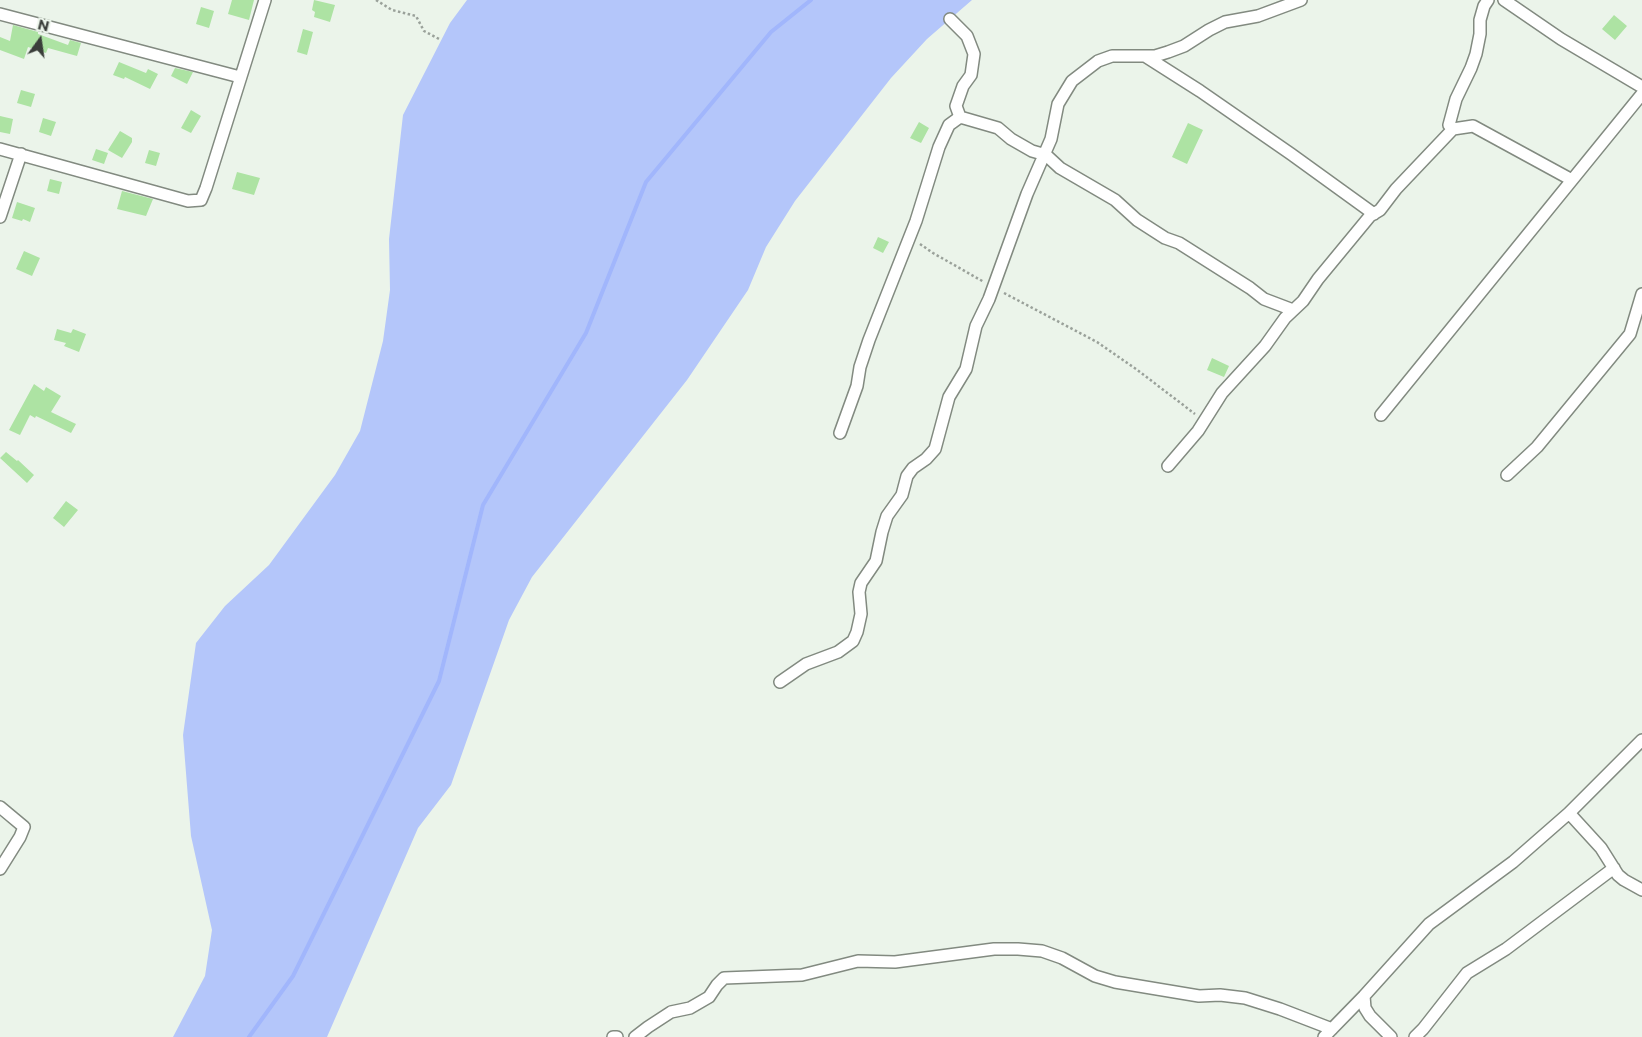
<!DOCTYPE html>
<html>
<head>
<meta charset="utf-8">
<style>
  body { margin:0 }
  #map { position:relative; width:1642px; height:1037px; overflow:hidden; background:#ebf4ea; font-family:Montserrat,sans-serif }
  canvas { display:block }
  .north { position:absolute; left:15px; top:15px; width:50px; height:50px; -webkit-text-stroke:4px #ebf4ea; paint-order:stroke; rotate:14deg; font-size:14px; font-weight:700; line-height:20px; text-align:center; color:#3a3e3a }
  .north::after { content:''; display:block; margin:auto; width:18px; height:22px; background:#3a3e3a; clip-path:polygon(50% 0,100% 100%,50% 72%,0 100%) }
</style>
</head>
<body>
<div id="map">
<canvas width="1642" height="1037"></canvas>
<div class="north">N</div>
</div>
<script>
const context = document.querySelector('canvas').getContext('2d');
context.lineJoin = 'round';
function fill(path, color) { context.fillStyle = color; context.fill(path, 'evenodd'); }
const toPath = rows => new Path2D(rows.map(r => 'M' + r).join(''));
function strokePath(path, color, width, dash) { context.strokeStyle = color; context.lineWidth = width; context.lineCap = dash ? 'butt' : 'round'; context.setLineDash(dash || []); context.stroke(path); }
const green = toPath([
  [467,0,972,0,927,39,891,78,795,201,766,247,748,290,687,380,532,577,509,620,451,785,418,828,327,1037,173,1037,205,976,212,930,191,836,183,735,196,643,225,606,269,565,335,475,360,431,383,341,390,290,389,239,403,115,450,23]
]);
const stream = toPath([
  [249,1037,293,976,439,681,483,505,586,333,646,182,771,32,811,0]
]);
const building = toPath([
  [232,0,254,0,249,20,228,14],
  [314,0,335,5,330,22,314,17,315,12,312,10],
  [201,7,214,11,209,28,196,24],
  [1614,15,1627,26,1615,40,1602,29],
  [13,25,38,32,38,34,68,45,70,40,81,43,77,56,48,48,46,53,28,47,24,59,0,50,0,37,10,41],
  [303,29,313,32,307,55,297,52],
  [119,62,146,73,148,69,158,74,150,89,125,77,124,79,113,75],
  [175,68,193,72,187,84,171,76],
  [21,90,35,94,31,107,17,103],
  [191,110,201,116,191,133,181,128],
  [0,116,13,119,10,134,0,132],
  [43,118,56,122,51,136,39,132],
  [919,122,929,128,921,143,910,138],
  [1188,123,1203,130,1187,164,1172,157],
  [120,131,132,138,132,142,122,158,108,150],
  [96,149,108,153,104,164,92,160],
  [149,150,160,153,156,166,145,163],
  [237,172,260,178,254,195,232,189],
  [50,179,62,182,59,194,47,191],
  [122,191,153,199,146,216,117,209],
  [17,202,35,208,30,222,23,219,22,221,12,218],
  [878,237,889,242,883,253,873,248],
  [24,251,40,258,32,276,16,269],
  [57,329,71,333,73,329,86,334,79,352,64,346,66,343,54,340],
  [1212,358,1229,366,1224,377,1207,370],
  [34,384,44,391,46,387,61,396,51,412,76,424,71,433,36,416,35,418,30,415,20,435,9,430],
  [6,452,17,461,18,460,34,475,27,483,0,458],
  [66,501,78,510,64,527,53,518]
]);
const path = toPath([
  [376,0,392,10,416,16,424,31,441,40],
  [920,244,933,253,984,282],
  [1004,293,1097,342,1136,369,1195,414]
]);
const minor = toPath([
  [1504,0,1561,39,1642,87],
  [0,14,240,77],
  [950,19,967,36,974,54,971,75,963,86,956,106,960,117,998,128,1011,139,1032,151,1046,155,1060,168,1115,200,1137,220,1165,238,1179,243,1250,288,1264,299,1293,310],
  [1145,56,1200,91,1291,154,1374,214],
  [1453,129,1449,125,1456,99,1471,68,1476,54,1480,34,1480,20,1484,6,1488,0],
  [0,149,188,201,201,200,206,188,265,0],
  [0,217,21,154],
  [1381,415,1642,94],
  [840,433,857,386,860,367,869,340,916,221,939,147,949,125,960,117],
  [1168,466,1198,431,1222,393,1265,346,1285,318,1303,301,1318,279,1370,216,1380,210,1396,189,1453,129,1473,126,1572,180],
  [1507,475,1537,447,1630,334,1642,294],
  [780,682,806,664,838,652,853,641,857,632,861,614,859,592,861,583,876,561,882,532,887,516,902,495,907,476,913,468,926,459,935,449,949,397,966,369,976,326,989,299,1027,194,1051,139,1058,104,1072,81,1098,61,1112,56,1155,56,1168,52,1184,46,1209,30,1225,22,1258,16,1301,0],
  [0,807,24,827,20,837,0,869],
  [1569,813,1601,848,1618,875,1624,880,1642,890],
  [1364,996,1365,1008,1370,1016,1391,1037],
  [613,1037,617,1037],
  [635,1037,648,1027,671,1012,690,1008,709,997,717,985,724,978,802,975,858,961,895,962,994,949,1018,949,1042,951,1062,958,1095,976,1115,982,1199,996,1220,995,1245,998,1280,1009,1332,1029],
  [1324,1037,1364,996,1429,924,1513,862,1569,813,1642,740],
  [1415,1037,1423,1029,1467,973,1506,949,1614,868]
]);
fill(green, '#b4c6fa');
strokePath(stream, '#a1b6fc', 4);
fill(building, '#ade3a3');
strokePath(minor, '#828a80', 14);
strokePath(path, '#9aa19a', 2.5, [2.5, 2.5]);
strokePath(minor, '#fff', 11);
</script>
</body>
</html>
